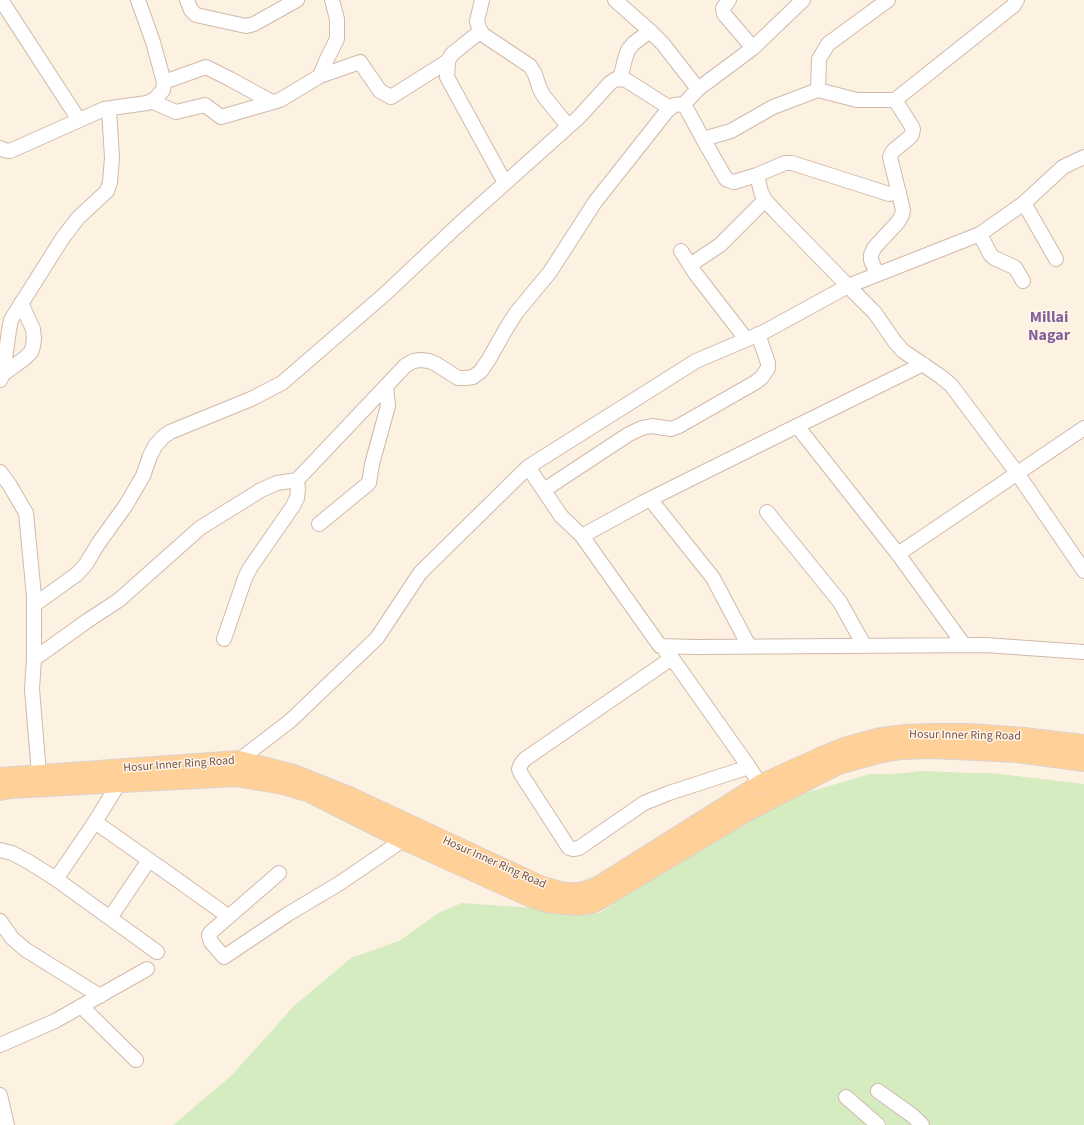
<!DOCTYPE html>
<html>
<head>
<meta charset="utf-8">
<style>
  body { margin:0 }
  canvas { display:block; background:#fdf1e2 }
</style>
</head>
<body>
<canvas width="1084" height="1125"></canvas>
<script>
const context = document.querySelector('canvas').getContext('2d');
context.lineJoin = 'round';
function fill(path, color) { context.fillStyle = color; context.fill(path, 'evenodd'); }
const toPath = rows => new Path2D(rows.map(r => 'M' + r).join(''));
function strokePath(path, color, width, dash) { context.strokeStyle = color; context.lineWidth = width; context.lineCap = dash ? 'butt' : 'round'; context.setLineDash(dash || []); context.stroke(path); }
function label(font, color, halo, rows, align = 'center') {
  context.font = font + ' "Source Sans 3",sans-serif'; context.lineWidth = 3; context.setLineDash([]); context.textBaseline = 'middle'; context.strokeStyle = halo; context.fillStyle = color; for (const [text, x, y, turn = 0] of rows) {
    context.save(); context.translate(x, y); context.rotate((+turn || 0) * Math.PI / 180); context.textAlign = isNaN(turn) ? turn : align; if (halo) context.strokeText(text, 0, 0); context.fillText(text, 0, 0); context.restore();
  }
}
const green = toPath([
  [922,771,969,773,991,773,1084,784,1084,1125,173,1125,231,1076,294,1006,351,958,399,941,440,912,462,903,600,913,649,879,712,844,772,803,870,774,894,774]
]);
const minor = toPath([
  [1,0,79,120],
  [187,0,191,10,196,15,246,26,254,24,297,0],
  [482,0,477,21,479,28,482,34,530,66,535,74,539,87,543,95,568,126],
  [615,0,650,31,663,44,698,89],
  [729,0,723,8,724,14,753,48],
  [481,31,452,54,448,61,447,77,505,183],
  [320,76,327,59,337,39,337,19,332,0],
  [620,79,625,59,628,50,634,43,650,31],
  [164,82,206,67,230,79,272,102],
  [818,90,819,59,828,44,888,0],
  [151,101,176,112,205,105,221,117,280,100,320,76,360,62,380,91,391,97,448,61],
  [684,104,703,139,726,179,728,180,734,182,757,175,785,163,792,163,889,194,899,192],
  [703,139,731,131,773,107,818,90,857,100,895,100,1013,6,1017,0],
  [0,148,4,150,10,151,104,109,147,103,155,99,163,90,164,82,153,42,138,0],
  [757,175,761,192,765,200,776,212,848,286,980,234,1024,203,1063,167,1084,157],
  [1024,203,1056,259],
  [980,234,990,254,994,258,1014,267,1016,269,1023,281],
  [681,251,695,273,746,339],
  [690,265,720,245,765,200],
  [877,274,871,260,871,255,874,248,898,222,902,215,903,210,890,157,893,151,910,137,912,134,913,129,911,125,895,100],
  [3,374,25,358,31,352,33,346,34,339,33,329,21,303],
  [0,380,3,374,9,330,11,320,14,315,62,239,78,218,107,191,110,182,112,158,109,109],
  [797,426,898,554,964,645],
  [528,467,696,361,764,332,848,286,875,313,895,342,903,351,940,376,951,385,1017,473,1084,571],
  [0,472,9,484,26,513,34,596,34,659,32,689,39,774],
  [544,490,629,434,642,428,652,426,671,429,679,426,756,382,762,377,768,368,768,363,758,334],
  [650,499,713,578,749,646],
  [767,512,840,602,864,645],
  [319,524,369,483,372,464,388,406,386,386],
  [582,536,644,502,797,426,923,364],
  [898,554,1084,428],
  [34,605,77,574,86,564,98,544,126,505,143,476,150,456,155,446,163,437,170,432,251,399,282,383,385,294,456,227,579,117,610,83,616,79,626,80,670,108],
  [224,639,245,578,250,568,293,506,297,498,298,489,297,480],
  [666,652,672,658,749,767,760,784],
  [672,658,525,759,521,764,519,769,521,774,569,848,573,849,579,848,644,803,669,793,749,767],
  [34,659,87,621,119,600,200,528,261,490,277,483,297,480,405,366,413,361,421,360,429,361,436,364,458,378,466,378,473,377,481,371,489,359,506,329,516,313,550,272,595,202,667,111,674,105,684,104,698,89,753,48,803,0],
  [238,766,239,760,290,721,377,638,420,573,528,467,561,516,582,536,660,646,695,647,985,645,1084,652],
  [95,822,169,874,228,916],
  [0,850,12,853,29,862,56,879,157,952],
  [279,873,211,932,209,935,211,942,224,957,288,914,340,883,403,840],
  [56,879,95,822,119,783],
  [110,918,149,860],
  [0,921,12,938,26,950,100,996],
  [81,1006,136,1060],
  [0,1045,55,1021,147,969],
  [878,1091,913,1116,922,1125],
  [0,1095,7,1125],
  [846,1097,878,1125]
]);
const major = toPath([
  [0,777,239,760,294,774,349,796,540,885,564,892,581,892,598,886,760,784,820,757,844,747,881,737,906,734,931,733,969,733,1024,737,1084,744],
  [0,791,10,789,235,777,283,785,310,793,403,840,531,898,551,904,581,906,592,904,600,900,747,812,838,765,878,754,901,750,933,749,1017,753,1084,762]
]);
const streetNames = [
  ["Hosur Inner Ring Road",965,736,1],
  ["Hosur Inner Ring Road",179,765,-4],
  ["Hosur Inner Ring Road",494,863,24]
];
const districtNames = [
  ["Millai",1049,318],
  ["Nagar",1049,336]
];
fill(green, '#d5ebc0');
strokePath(minor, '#d1b9ab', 16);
strokePath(major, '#dbd3cf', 20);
strokePath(minor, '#fff', 14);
strokePath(major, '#ffd098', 18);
label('12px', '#765447', '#fff5e9', streetNames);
label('bold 16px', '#83629a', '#fff5e9', districtNames);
</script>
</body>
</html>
